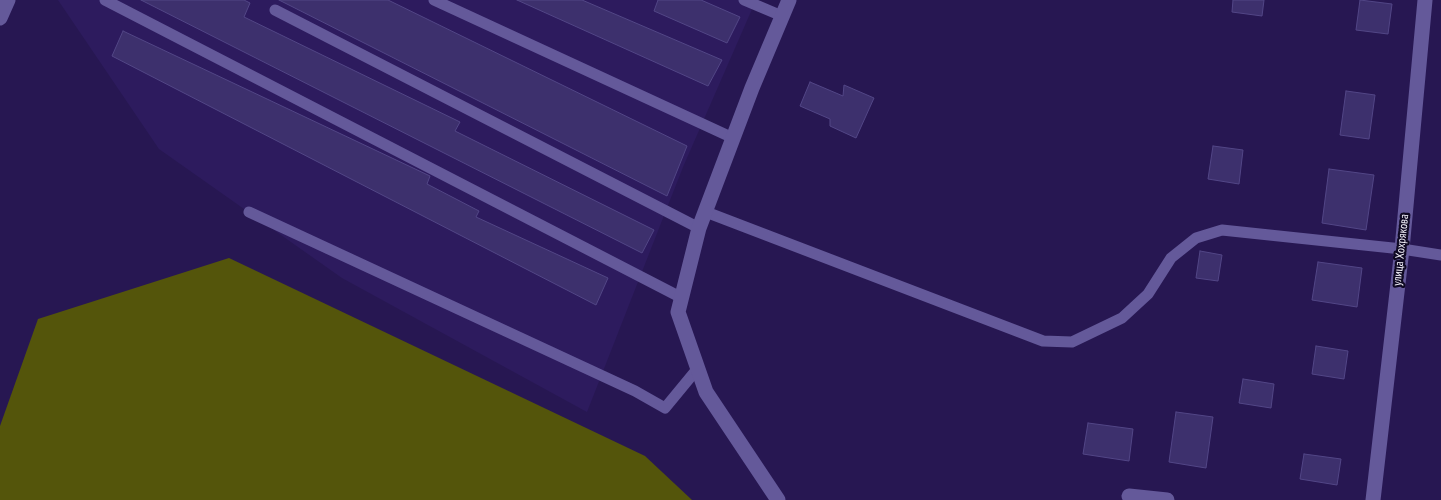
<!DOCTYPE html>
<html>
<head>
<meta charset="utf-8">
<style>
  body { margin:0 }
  canvas { display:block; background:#271752 }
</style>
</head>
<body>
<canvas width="1441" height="500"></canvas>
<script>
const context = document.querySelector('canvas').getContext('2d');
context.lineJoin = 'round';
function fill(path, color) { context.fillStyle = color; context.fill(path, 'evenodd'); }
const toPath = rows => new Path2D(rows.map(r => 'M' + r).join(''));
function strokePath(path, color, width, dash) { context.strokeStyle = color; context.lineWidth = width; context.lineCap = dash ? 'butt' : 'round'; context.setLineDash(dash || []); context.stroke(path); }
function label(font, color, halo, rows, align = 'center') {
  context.font = font + ' "PT Sans Narrow",sans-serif'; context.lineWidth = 4.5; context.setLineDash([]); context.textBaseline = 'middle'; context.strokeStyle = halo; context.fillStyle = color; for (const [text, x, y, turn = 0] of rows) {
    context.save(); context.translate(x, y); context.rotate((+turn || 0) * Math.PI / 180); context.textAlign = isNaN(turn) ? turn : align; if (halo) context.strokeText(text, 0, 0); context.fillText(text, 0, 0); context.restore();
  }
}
const built = toPath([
  [58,0,756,0,683,167,587,412,342,278,159,149]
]);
const forest = toPath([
  [229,258,645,456,692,500,0,500,0,426,38,319]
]);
const building = toPath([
  [141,0,244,0,250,3,244,17,460,122,455,131,654,230,642,253,141,0],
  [279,0,388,0,687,146,667,196,279,0],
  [517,0,582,0,722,60,708,86,517,0],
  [658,0,701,0,740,17,727,43,654,11,658,0],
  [1233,0,1264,0,1262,16,1232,12,1233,0],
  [1360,0,1392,4,1388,34,1356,30,1360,0],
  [123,31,430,176,427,184,479,211,476,217,608,278,596,305,112,56,123,31],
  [810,82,843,96,844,85,874,98,856,138,830,126,830,119,800,106,810,82],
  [1346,91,1375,95,1369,139,1340,135,1346,91],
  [1213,146,1243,150,1239,184,1208,179,1213,146],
  [1329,169,1374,175,1366,230,1322,223,1329,169],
  [1200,251,1222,255,1218,281,1196,278,1200,251],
  [1318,262,1362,268,1357,307,1312,300,1318,262],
  [1316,346,1348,351,1344,379,1312,374,1316,346],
  [1243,379,1274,384,1271,408,1239,403,1243,379],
  [1176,412,1213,417,1206,468,1169,462,1176,412],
  [1088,423,1133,429,1129,461,1083,454,1088,423],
  [1304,454,1341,459,1337,485,1300,479,1304,454]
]);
const lane = toPath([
  [105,0,682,298],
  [434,0,733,138],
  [744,0,782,16],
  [275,10,699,228],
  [249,212,635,391,665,408,698,368],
  [706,212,1043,341,1072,342,1122,318,1148,294,1171,258,1196,238,1222,230,1402,249,1441,255]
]);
const street = toPath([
  [0,18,8,0],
  [1129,496,1167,500],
  [778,500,706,392,678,312,699,228,752,88,789,0],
  [1373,500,1402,249,1425,0]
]);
const streetNames = [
  ["улица Хохрякова",1401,250,-84]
];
fill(built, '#2d1b5e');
fill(forest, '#54550b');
fill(building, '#3d306d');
strokePath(building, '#524686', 1);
strokePath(lane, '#64599a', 11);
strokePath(street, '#64599a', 15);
label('12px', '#f4f3fb', '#0f0923', streetNames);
</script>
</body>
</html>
